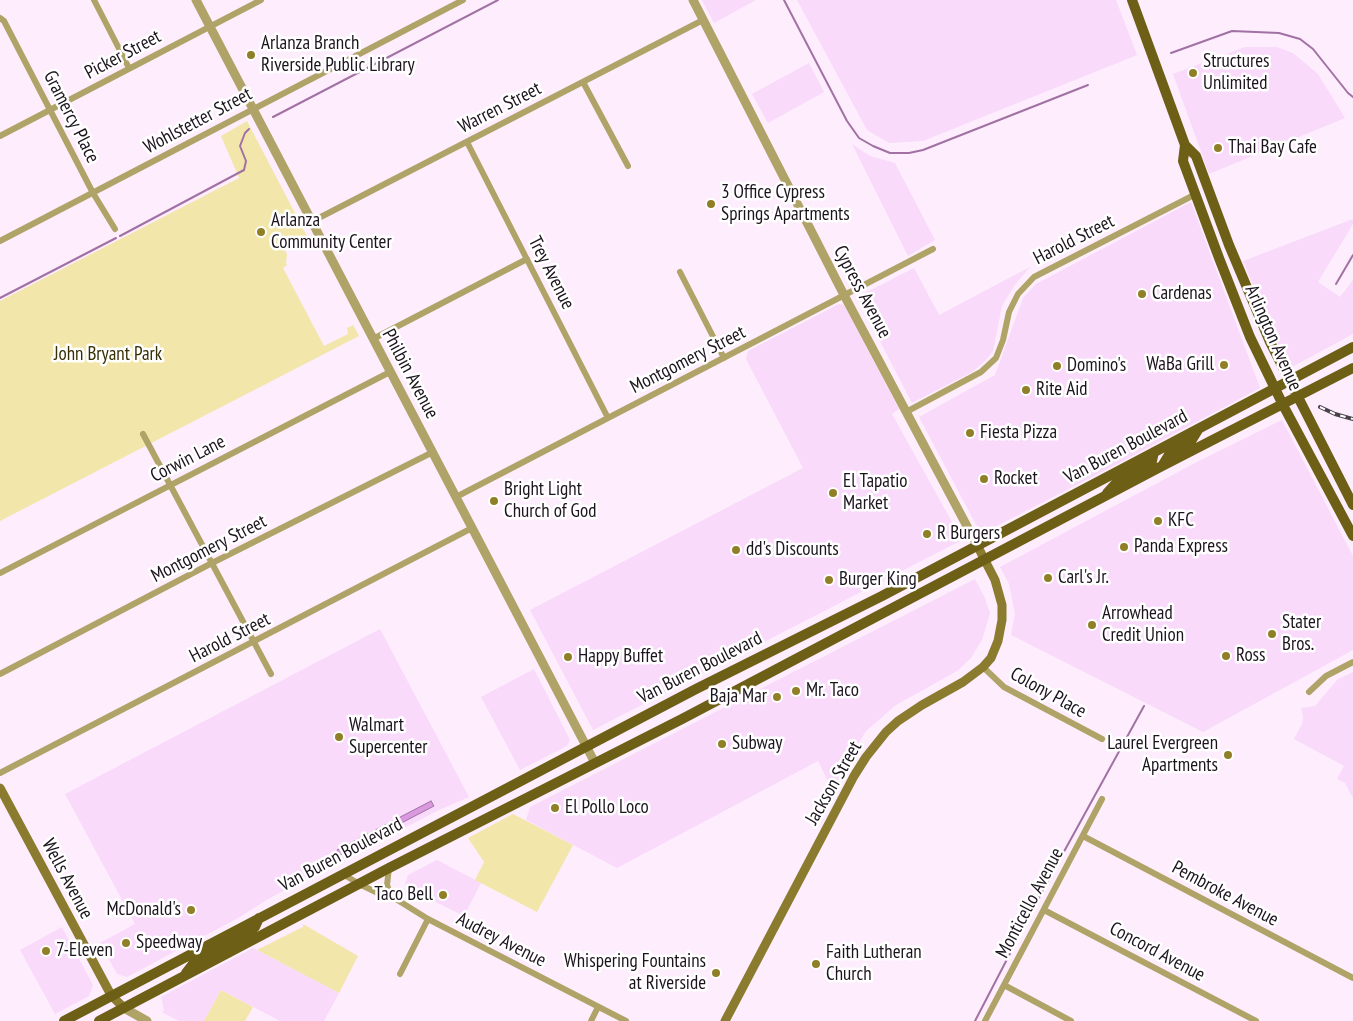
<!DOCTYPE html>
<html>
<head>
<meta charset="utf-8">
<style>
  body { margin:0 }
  canvas { display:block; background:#fdedfd }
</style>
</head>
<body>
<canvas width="1353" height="1021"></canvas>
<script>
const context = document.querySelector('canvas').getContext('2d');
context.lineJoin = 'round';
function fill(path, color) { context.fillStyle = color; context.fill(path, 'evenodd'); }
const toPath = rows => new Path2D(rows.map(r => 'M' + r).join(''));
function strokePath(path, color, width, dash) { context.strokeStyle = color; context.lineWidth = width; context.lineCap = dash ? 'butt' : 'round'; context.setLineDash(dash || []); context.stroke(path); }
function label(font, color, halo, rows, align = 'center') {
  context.font = font + ' "PT Sans Narrow",sans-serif'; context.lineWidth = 5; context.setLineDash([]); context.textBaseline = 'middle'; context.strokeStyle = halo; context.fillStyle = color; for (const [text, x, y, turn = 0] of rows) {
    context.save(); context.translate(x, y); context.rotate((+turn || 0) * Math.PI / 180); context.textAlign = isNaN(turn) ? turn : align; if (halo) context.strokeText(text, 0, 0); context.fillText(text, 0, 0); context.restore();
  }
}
const built = toPath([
  [702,0,756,0,714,23],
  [797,0,1116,0,1137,55,923,141,889,143,867,130],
  [1245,47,1277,47,1293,53,1318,74,1345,118,1209,174,1173,74],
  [809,63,824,92,768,123,752,94],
  [852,144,870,156,895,163,935,240,908,256],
  [1191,202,1260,388,1119,463,981,534,919,417,995,375,1023,298,1036,284],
  [1353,219,1353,224,1318,282,1340,297,1353,280,1353,334,1290,368,1283,358,1243,261],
  [1030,267,1014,286,1002,306,993,351,985,361,972,372,912,403,857,297,914,268,939,315],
  [839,304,844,305,899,409,892,414,962,540,593,730,530,610,803,468,746,359,748,351],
  [1282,420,1353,556,1353,650,1203,732,1011,635,1015,614,1009,584,1000,567,1195,463],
  [975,579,984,596,990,613,982,640,971,658,957,671,896,705,866,731,844,767,833,792,818,761,617,868,526,820,530,807],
  [380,629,469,797,437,811,344,859,268,899,240,917,127,977,117,974,100,943,135,924,65,794],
  [534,669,570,740,567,746,520,770,481,697],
  [1353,672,1353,798,1345,783,1337,779,1344,766,1294,739,1302,724,1303,717,1301,708,1315,706,1338,679],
  [437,860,481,883,464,916,409,889,405,884,408,875],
  [62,927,93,985,89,996,55,1014,20,950],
  [253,948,339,993,324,1021,280,1021,221,990,204,1021,179,1021,162,1012,164,1010,161,997]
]);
const green = toPath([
  [247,121,310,242,303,246,299,242,285,249,287,255,286,262,287,265,283,268,324,346,348,334,347,328,353,325,359,336,0,521,0,301,239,178,221,136],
  [513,814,573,845,537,912,475,880,484,862,468,838],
  [303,924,358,956,339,993,257,950,303,927],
  [221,990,253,1007,245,1021,204,1021]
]);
const water = toPath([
  [431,801,434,806,340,855,337,850,431,801]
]);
const stream = toPath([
  [784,0,847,121,859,138,873,146,890,153,909,153,923,150,1088,85],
  [1171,53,1232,31,1279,33,1300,39,1313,49,1348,93,1353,97],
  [273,117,498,0],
  [120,236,244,170,246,161,240,146,245,133,249,129],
  [1336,284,1353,255],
  [0,298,116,238],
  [975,1021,1044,888,1144,706]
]);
const minor = toPath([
  [94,0,129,68],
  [0,18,4,21,93,193,115,229],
  [583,82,628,166],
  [0,136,261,0],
  [467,142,608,418],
  [311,222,703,20],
  [0,241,463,0],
  [680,272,724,358],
  [373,339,527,259],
  [906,412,981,372,996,358,1003,340,1009,312,1018,294,1034,277,1196,194],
  [143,434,271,674],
  [456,497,933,249],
  [0,573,390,372],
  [983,667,1004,687,1102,739],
  [0,674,212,563,433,452],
  [1309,692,1326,676,1353,662],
  [0,773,472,528],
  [1083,836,1353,978],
  [389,868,387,885,391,896],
  [343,874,359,884,382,895,391,896,428,919,626,1021],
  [1044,910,1256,1021],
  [400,974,428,919],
  [1004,985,1071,1021],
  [591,1021,598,1007],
  [985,1021,1102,799]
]);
const tertiary = toPath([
  [196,0,595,763],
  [693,0,844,295,977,545],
  [124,1008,147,1021]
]);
const secondary = toPath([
  [0,788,111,995,124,1008],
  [725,1021,854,776,866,757,886,732,898,721,922,705,963,682,983,667,991,658,998,641,1002,620,1002,605,995,580,977,545]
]);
const primary = toPath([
  [1132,0,1185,145,1183,161,1219,258,1250,337,1283,405,1353,536],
  [1185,145,1196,156,1229,245,1270,342,1353,505],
  [1162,466,1170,453,1190,443,1198,430],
  [1107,493,1117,482,1150,464,1152,461,1154,452],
  [186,973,196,960,248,933,255,927,259,918],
  [64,1021,696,689,882,596,1353,347],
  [99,1021,389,868,682,719,1162,466,1353,368]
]);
const rail = toPath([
  [1320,407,1335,414,1353,419]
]);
const markers = [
  [251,55,5,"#907f26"],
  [1193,73,5,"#907f26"],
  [1218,148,5,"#907f26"],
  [711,204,5,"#907f26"],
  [261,232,5,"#907f26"],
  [1142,294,5,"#907f26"],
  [1224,365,5,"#907f26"],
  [1057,366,5,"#907f26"],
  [1026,390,5,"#907f26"],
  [970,433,5,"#907f26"],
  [984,479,5,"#907f26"],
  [833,493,5,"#907f26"],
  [494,501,5,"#907f26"],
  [1158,521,5,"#907f26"],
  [927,534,5,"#907f26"],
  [1124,547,5,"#907f26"],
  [736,550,5,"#907f26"],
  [1048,578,5,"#907f26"],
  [829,580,5,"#907f26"],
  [1092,625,5,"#907f26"],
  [1272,634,5,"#907f26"],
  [1226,656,5,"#907f26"],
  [568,657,5,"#907f26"],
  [796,691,5,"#907f26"],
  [777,697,5,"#907f26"],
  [339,737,5,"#907f26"],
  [722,744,5,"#907f26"],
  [1228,755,5,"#907f26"],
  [555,808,5,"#907f26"],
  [443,895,5,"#907f26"],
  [191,910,5,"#907f26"],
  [126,943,5,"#907f26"],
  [46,951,5,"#907f26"],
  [816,964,5,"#907f26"],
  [716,973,5,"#907f26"]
];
const poiNames = [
  ["Arlanza Branch",261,44],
  ["Riverside Public Library",261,66],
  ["Structures",1203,62],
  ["Unlimited",1203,84],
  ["Thai Bay Cafe",1228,148],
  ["3 Office Cypress",721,193],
  ["Springs Apartments",721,215],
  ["Arlanza",271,221],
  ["Community Center",271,243],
  ["Cardenas",1152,294],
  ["WaBa Grill",1214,365,"right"],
  ["Domino's",1067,366],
  ["Rite Aid",1036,390],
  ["Fiesta Pizza",980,433],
  ["Rocket",994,479],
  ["El Tapatio",843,482],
  ["Market",843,504],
  ["Bright Light",504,490],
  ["Church of God",504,512],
  ["KFC",1168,521],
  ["R Burgers",937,534],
  ["Panda Express",1134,547],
  ["dd's Discounts",746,550],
  ["Carl's Jr.",1058,578],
  ["Burger King",839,580],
  ["Arrowhead",1102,614],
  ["Credit Union",1102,636],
  ["Stater",1282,623],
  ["Bros.",1282,645],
  ["Ross",1236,656],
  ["Happy Buffet",578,657],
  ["Mr. Taco",806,691],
  ["Baja Mar",767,697,"right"],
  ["Walmart",349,726],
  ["Supercenter",349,748],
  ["Subway",732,744],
  ["Laurel Evergreen",1218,744,"right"],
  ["Apartments",1218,766,"right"],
  ["El Pollo Loco",565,808],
  ["Taco Bell",433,895,"right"],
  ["McDonald's",181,910,"right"],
  ["Speedway",136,943],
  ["7-Eleven",56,951],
  ["Faith Lutheran",826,953],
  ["Church",826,975],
  ["Whispering Fountains",706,962,"right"],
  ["at Riverside",706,984,"right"]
];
const streetNames = [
  ["Picker Street",123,55,-28],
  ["Warren Street",500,108,-27],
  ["Gramercy Place",71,117,63],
  ["Wohlstetter Street",198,121,-28],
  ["Harold Street",1074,240,-27],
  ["Trey Avenue",551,273,63],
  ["Cypress Avenue",862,292,62],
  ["Arlington Avenue",1273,338,66],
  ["Montgomery Street",688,360,-27],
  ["Philbin Avenue",410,374,62],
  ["Van Buren Boulevard",1126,447,-28],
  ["Corwin Lane",188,459,-27],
  ["Montgomery Street",209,549,-27],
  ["Harold Street",230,638,-27],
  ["Van Buren Boulevard",700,668,-27],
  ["Colony Place",1048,693,29],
  ["Jackson Street",834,783,-60],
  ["Van Buren Boulevard",341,855,-28],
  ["Wells Avenue",67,879,62],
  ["Pembroke Avenue",1225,894,28],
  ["Monticello Avenue",1030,903,-62],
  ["Audrey Avenue",501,940,27],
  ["Concord Avenue",1157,952,28]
];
const parkNames = [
  ["John Bryant Park",108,355]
];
fill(built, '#f9dafa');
fill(green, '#f2e6aa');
fill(water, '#da99de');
strokePath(water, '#a171a4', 1);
strokePath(stream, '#a171a4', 2);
strokePath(minor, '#afa367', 6);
strokePath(tertiary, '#afa367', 9);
strokePath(secondary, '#8a7b2f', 9);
strokePath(primary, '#6d5f16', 10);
strokePath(rail, '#4b414b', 4);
strokePath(rail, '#fff', 2, [5.5]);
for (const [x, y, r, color] of markers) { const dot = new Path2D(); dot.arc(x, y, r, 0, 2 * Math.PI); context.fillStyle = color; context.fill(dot); strokePath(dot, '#fff', 2); }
label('19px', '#1c141d', '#fff', poiNames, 'left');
label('19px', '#1c141d', '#fff', streetNames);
label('19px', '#372f04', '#fff', parkNames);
</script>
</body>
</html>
